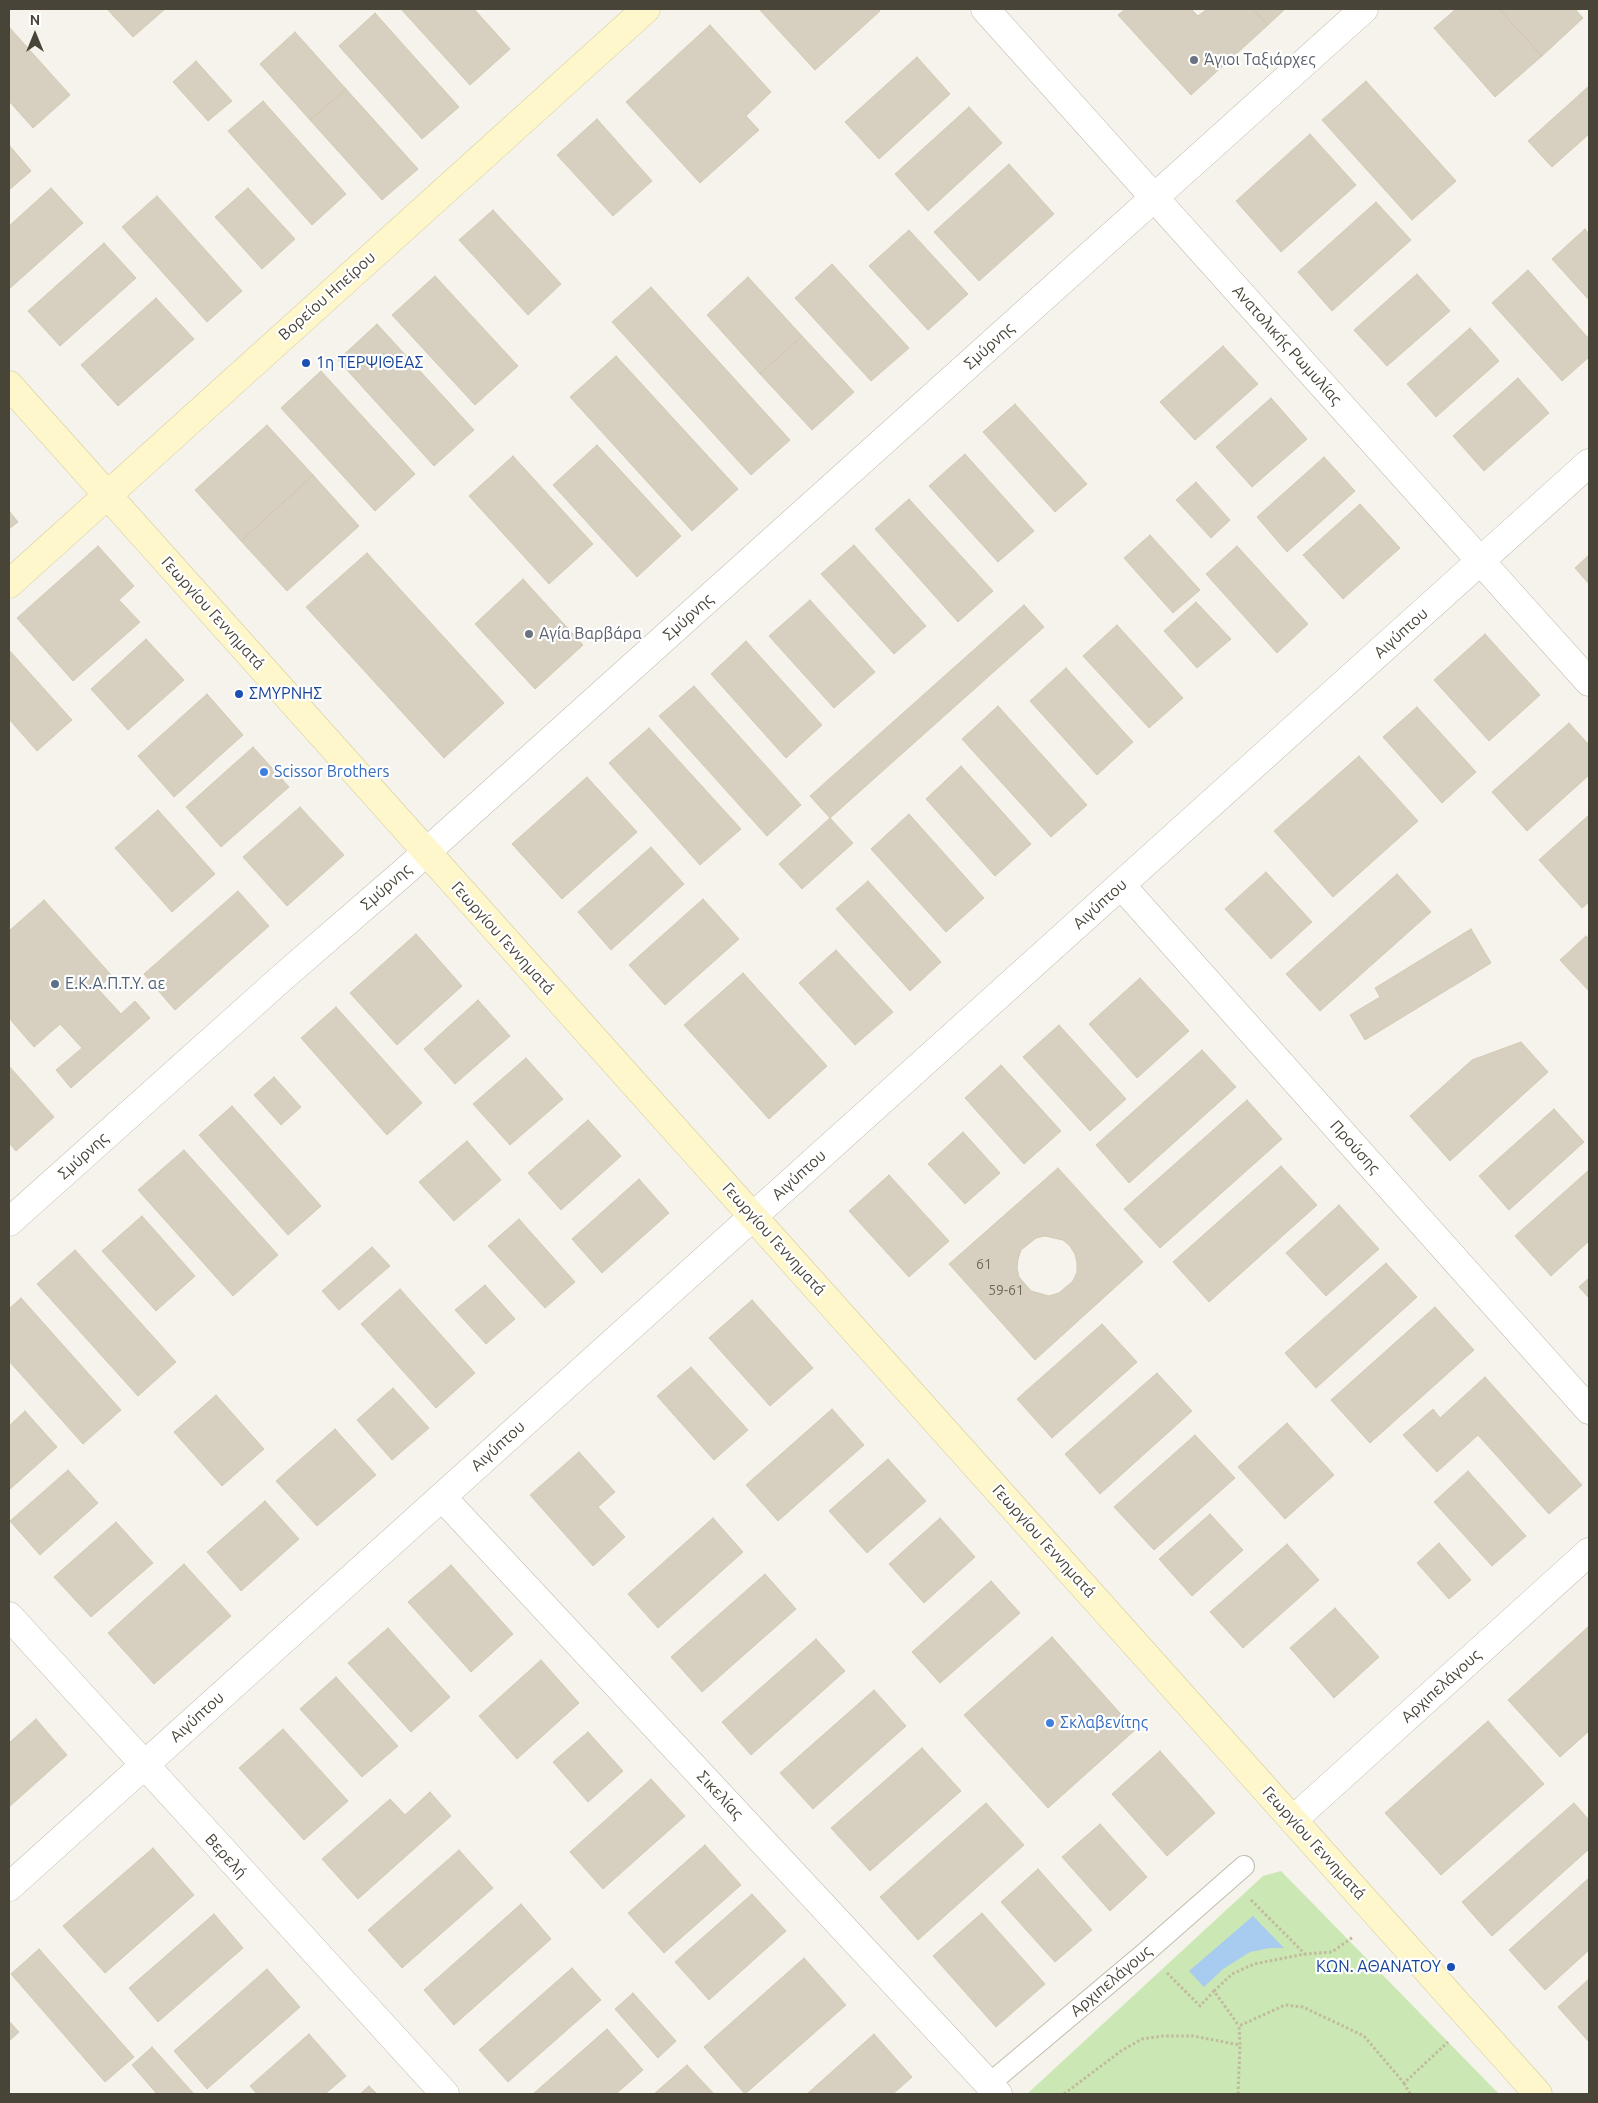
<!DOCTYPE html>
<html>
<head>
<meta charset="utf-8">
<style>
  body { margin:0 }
  #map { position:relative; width:1598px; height:2103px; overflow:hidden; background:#f5f3eb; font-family:Ubuntu,sans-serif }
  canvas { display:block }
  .frame { position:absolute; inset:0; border:10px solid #494438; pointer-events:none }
  .north { position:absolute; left:10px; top:10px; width:50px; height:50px; -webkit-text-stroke:4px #fff; paint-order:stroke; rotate:0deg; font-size:14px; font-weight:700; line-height:20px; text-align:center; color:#494438 }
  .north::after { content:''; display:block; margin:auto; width:18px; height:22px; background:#494438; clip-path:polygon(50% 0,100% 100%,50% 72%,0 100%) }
</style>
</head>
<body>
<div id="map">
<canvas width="1598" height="2103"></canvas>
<div class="frame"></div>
<div class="north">N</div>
</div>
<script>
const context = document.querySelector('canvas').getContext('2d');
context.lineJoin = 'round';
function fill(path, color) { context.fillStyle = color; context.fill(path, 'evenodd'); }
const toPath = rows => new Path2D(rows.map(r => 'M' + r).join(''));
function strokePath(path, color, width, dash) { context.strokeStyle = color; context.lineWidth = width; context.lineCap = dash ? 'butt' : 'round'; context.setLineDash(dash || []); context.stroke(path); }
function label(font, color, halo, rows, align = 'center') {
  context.font = font + ' Ubuntu,sans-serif'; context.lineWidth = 4.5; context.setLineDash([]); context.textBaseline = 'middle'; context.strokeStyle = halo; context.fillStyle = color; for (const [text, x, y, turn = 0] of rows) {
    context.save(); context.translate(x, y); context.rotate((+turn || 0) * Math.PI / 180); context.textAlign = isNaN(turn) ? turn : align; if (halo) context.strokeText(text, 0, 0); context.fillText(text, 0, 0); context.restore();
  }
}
const green = toPath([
  [1281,1871,1499,2094,1027,2094,1263,1876]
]);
const water = toPath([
  [1253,1916,1284,1948,1270,1948,1250,1952,1223,1969,1204,1987,1189,1971]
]);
const building = toPath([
  [107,9,165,9,133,37,107,9],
  [401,9,474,9,510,49,470,85,401,9],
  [759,9,877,9,880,11,815,70,759,9],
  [1125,9,1191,9,1198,16,1207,9,1253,9,1268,25,1191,95,1118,15,1125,9],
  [1253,9,1285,9,1268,25,1253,9],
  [1456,9,1499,9,1542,56,1495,97,1434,28,1456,9],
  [1499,9,1575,9,1583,18,1542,56,1499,9],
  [375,13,459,107,422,139,339,46,375,13],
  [710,25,771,92,746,116,759,130,700,183,626,102,710,25],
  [9,27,70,95,33,128,9,101,9,27],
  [295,32,346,89,310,120,260,64,295,32],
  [917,57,950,94,879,159,845,122,917,57],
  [196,61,232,101,208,121,173,82,196,61],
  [1366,81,1456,181,1412,220,1322,120,1366,81],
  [1589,86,1589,134,1552,167,1528,141,1589,86],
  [346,89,418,169,382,200,310,120,346,89],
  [263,101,346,194,312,225,228,131,263,101],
  [969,107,1002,143,928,211,895,174,969,107],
  [597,119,652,181,613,216,557,155,597,119],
  [1310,134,1356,185,1281,252,1236,201,1310,134],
  [9,145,31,171,9,190,9,145],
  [1009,164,1054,214,979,281,934,232,1009,164],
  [51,188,83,223,9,289,9,226,51,188],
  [248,188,295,239,262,269,215,217,248,188],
  [157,196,242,291,207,322,122,227,157,196],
  [1376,202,1411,240,1332,311,1298,272,1376,202],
  [493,210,561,284,528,315,459,240,493,210],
  [1585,229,1589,234,1589,300,1552,259,1585,229],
  [909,230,968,294,928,330,869,266,909,230],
  [104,243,136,278,60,346,28,311,104,243],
  [832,264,909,348,871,381,795,298,832,264],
  [1528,270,1589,339,1589,357,1562,381,1492,303,1528,270],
  [1417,274,1450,311,1387,366,1354,330,1417,274],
  [435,276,518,366,475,405,392,315,435,276],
  [748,277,802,336,760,374,707,315,748,277],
  [651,287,790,440,751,475,612,322,651,287],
  [156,298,194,339,118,406,81,365,156,298],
  [377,324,474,430,434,466,338,360,377,324],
  [1470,328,1499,361,1436,417,1407,384,1470,328],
  [802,336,854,392,812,430,760,374,802,336],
  [1223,346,1258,384,1195,440,1160,402,1223,346],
  [616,356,738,489,692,531,570,397,616,356],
  [321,371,415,474,375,511,281,408,321,371],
  [1518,378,1549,413,1484,471,1453,436,1518,378],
  [1271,398,1307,439,1252,487,1216,447,1271,398],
  [1015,404,1087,484,1055,512,983,432,1015,404],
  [267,425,313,475,241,541,195,490,267,425],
  [597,445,681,536,637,577,553,485,597,445],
  [965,454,1034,531,998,562,929,486,965,454],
  [513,456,593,544,549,584,469,496,513,456],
  [1324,457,1355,491,1287,552,1257,517,1324,457],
  [313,475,359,526,287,591,241,541,313,475],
  [1196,482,1230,520,1211,538,1176,500,1196,482],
  [909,499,993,591,958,622,875,529,909,499],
  [1360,504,1400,548,1343,599,1303,555,1360,504],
  [9,511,18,522,9,529,9,511],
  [1150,535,1200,590,1173,613,1124,558,1150,535],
  [854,545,926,626,894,654,821,574,854,545],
  [98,546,134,586,119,600,140,622,73,681,17,618,98,546],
  [1237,546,1308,624,1277,653,1206,574,1237,546],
  [367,553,504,703,444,758,306,607,367,553],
  [1589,555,1589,584,1575,568,1589,555],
  [523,579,583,645,535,689,475,624,523,579],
  [810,600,875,672,834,708,769,636,810,600],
  [1196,602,1231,639,1197,668,1164,631,1196,602],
  [1024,605,1044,627,830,818,810,796,1024,605],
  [1117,625,1183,698,1149,728,1083,656,1117,625],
  [1485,634,1540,695,1489,741,1434,680,1485,634],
  [146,639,184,680,128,730,91,689,146,639],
  [746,641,822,725,786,758,711,674,746,641],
  [9,650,72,720,37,751,9,719,9,650],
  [1066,668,1133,742,1097,775,1030,701,1066,668],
  [694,686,801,805,767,836,659,716,694,686],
  [207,694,243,735,174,797,138,756,207,694],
  [998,706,1087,805,1051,837,962,739,998,706],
  [1417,707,1476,772,1442,803,1383,737,1417,707],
  [1569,723,1589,745,1589,775,1527,831,1492,792,1569,723],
  [649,728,741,829,700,865,609,763,649,728],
  [253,747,289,787,221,847,186,807,253,747],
  [1359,756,1418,821,1333,897,1274,831,1359,756],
  [961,766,1031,844,995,876,926,799,961,766],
  [587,777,637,832,562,899,512,844,587,777],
  [300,807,344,855,287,906,243,857,300,807],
  [158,810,215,874,172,912,115,848,158,810],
  [909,814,984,898,946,932,871,849,909,814],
  [1589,815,1589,902,1582,908,1539,860,1589,815],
  [830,818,853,843,802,889,779,864,830,818],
  [651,847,684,884,611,950,578,912,651,847],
  [1266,872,1312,922,1271,959,1225,909,1266,872],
  [1397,874,1431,912,1320,1011,1286,974,1397,874],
  [868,881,941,962,910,991,836,909,868,881],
  [238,891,269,926,175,1010,144,974,238,891],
  [703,899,739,939,665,1005,629,965,703,899],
  [44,900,112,976,97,988,121,1014,135,1001,150,1018,71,1088,56,1070,82,1048,60,1024,34,1047,9,1018,9,931,44,900],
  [1471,929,1491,963,1365,1040,1350,1015,1380,997,1375,988,1471,929],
  [416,934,462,986,397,1045,350,993,416,934],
  [1586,936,1589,939,1589,991,1560,960,1586,936],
  [836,950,893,1012,855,1045,799,983,836,950],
  [743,973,827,1066,769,1119,684,1025,743,973],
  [1140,978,1189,1031,1137,1078,1089,1024,1140,978],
  [478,1000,510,1036,455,1084,424,1049,478,1000],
  [336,1007,422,1103,387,1135,301,1038,336,1007],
  [1059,1025,1126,1099,1090,1131,1023,1057,1059,1025],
  [1521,1042,1548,1072,1450,1161,1410,1116,1472,1060,1521,1042],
  [1202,1050,1236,1087,1129,1183,1096,1145,1202,1050],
  [526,1058,563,1099,510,1145,473,1104,526,1058],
  [1001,1065,1061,1131,1024,1164,965,1098,1001,1065],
  [9,1066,54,1117,16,1151,9,1143,9,1066],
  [274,1077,301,1107,281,1125,254,1095,274,1077],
  [1247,1100,1282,1139,1160,1248,1124,1209,1247,1100],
  [232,1106,321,1206,288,1235,199,1135,232,1106],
  [1554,1109,1584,1142,1509,1210,1479,1176,1554,1109],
  [588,1120,621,1156,561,1210,528,1173,588,1120],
  [963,1132,1000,1173,965,1204,928,1164,963,1132],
  [467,1141,501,1180,454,1221,419,1182,467,1141],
  [184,1150,278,1255,233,1296,138,1190,184,1150],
  [1281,1166,1317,1205,1209,1302,1173,1262,1281,1166],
  [1058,1168,1143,1262,1035,1360,949,1264,1058,1168],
  [1045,1236,1063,1240,1070,1246,1075,1254,1077,1263,1077,1272,1073,1281,1059,1293,1049,1296,1031,1291,1019,1277,1017,1268,1018,1259,1021,1250,1036,1238,1045,1236],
  [1589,1170,1589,1241,1551,1276,1515,1236,1589,1170],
  [889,1175,949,1241,909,1277,849,1211,889,1175],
  [639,1179,669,1213,602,1273,572,1239,639,1179],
  [1339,1205,1379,1249,1326,1296,1286,1253,1339,1205],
  [142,1216,195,1276,156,1311,102,1251,142,1216],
  [519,1219,575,1282,545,1308,488,1246,519,1219],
  [372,1247,390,1266,339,1310,322,1291,372,1247],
  [75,1250,176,1362,138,1396,37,1284,75,1250],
  [1386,1263,1417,1297,1316,1388,1285,1353,1386,1263],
  [1589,1278,1589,1298,1579,1287,1589,1278],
  [485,1285,515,1319,486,1344,455,1310,485,1285],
  [400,1289,475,1373,436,1408,361,1324,400,1289],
  [21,1298,121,1410,83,1444,9,1361,9,1309,21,1298],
  [752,1300,813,1368,770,1406,709,1338,752,1300],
  [1435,1307,1474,1350,1370,1443,1331,1400,1435,1307],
  [1102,1324,1137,1362,1052,1438,1017,1399,1102,1324],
  [691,1367,748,1430,714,1460,657,1396,691,1367],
  [1157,1373,1192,1411,1100,1494,1065,1454,1157,1373],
  [1485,1377,1582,1485,1549,1514,1478,1435,1437,1472,1403,1435,1433,1409,1440,1418,1485,1377],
  [393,1388,429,1428,392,1460,357,1420,393,1388],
  [216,1395,264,1449,222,1486,174,1432,216,1395],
  [832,1409,864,1445,778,1521,746,1485,832,1409],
  [25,1411,57,1447,9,1490,9,1426,25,1411],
  [1287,1423,1334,1475,1285,1519,1238,1467,1287,1423],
  [335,1429,376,1475,317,1526,276,1481,335,1429],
  [1195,1435,1235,1478,1154,1550,1114,1507,1195,1435],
  [579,1452,615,1492,598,1507,625,1537,593,1566,530,1495,579,1452],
  [888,1459,926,1501,867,1553,829,1511,888,1459],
  [68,1470,98,1503,40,1555,10,1521,68,1470],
  [1468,1471,1526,1536,1492,1566,1434,1502,1468,1471],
  [265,1501,299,1539,241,1591,207,1552,265,1501],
  [1210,1514,1243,1550,1192,1596,1159,1559,1210,1514],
  [713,1518,743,1552,658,1628,628,1594,713,1518],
  [940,1518,975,1557,924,1603,889,1564,940,1518],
  [116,1522,153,1563,91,1617,54,1577,116,1522],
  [1439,1543,1471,1580,1449,1599,1417,1563,1439,1543],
  [1287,1544,1319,1580,1243,1648,1210,1612,1287,1544],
  [184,1564,231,1616,154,1684,108,1633,184,1564],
  [451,1565,513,1634,471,1672,408,1602,451,1565],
  [765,1574,796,1609,702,1692,671,1657,765,1574],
  [991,1581,1020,1613,940,1683,912,1652,991,1581],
  [1335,1608,1379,1657,1334,1698,1290,1648,1335,1608],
  [1589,1626,1589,1731,1560,1757,1508,1700,1589,1626],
  [388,1628,450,1697,411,1732,348,1663,388,1628],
  [1052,1637,1135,1730,1048,1808,964,1715,1052,1637],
  [816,1639,845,1671,751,1755,722,1722,816,1639],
  [541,1660,579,1703,517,1759,479,1716,541,1660],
  [336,1677,398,1746,362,1777,300,1709,336,1677],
  [874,1690,906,1726,813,1809,780,1773,874,1690],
  [36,1719,67,1755,9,1807,9,1743,36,1719],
  [1488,1721,1544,1784,1441,1875,1385,1813,1488,1721],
  [283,1729,348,1801,304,1840,239,1768,283,1729],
  [588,1732,623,1771,588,1802,553,1762,588,1732],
  [922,1748,961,1791,870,1871,831,1828,922,1748],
  [1160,1751,1215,1813,1167,1856,1112,1794,1160,1751],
  [651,1779,685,1816,603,1889,570,1852,651,1779],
  [430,1792,451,1816,358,1899,322,1859,390,1799,405,1815,430,1792],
  [986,1803,1024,1845,918,1940,880,1897,986,1803],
  [1574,1803,1589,1820,1589,1849,1492,1936,1462,1902,1574,1803],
  [1100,1824,1147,1877,1110,1911,1062,1857,1100,1824],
  [705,1845,741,1885,664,1953,628,1913,705,1845],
  [153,1848,194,1895,105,1973,63,1926,153,1848],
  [459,1850,493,1888,402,1968,368,1930,459,1850],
  [1038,1869,1092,1930,1055,1962,1001,1902,1038,1869],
  [1589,1878,1589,1950,1545,1990,1509,1950,1589,1878],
  [752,1894,786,1931,709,2000,675,1962,752,1894],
  [521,1904,551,1939,454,2025,424,1990,521,1904],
  [982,1913,1045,1984,996,2027,933,1956,982,1913],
  [214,1914,243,1948,158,2022,129,1988,214,1914],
  [39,1949,134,2057,105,2082,11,1974,39,1949],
  [804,1958,846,2005,745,2094,704,2047,804,1958],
  [572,1968,601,2000,508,2082,479,2050,572,1968],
  [267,1969,300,2007,207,2089,174,2051,267,1969],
  [1589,1979,1589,2042,1558,2007,1589,1979],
  [633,1993,676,2041,658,2058,615,2009,633,1993],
  [9,2021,19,2032,9,2041,9,2021],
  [607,2029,643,2070,616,2094,533,2094,607,2029],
  [309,2034,346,2076,325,2094,257,2094,250,2086,309,2034],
  [874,2034,912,2077,893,2094,807,2094,874,2034],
  [152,2047,194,2094,157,2094,132,2065,152,2047],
  [687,2065,714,2094,654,2094,687,2065],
  [369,2086,377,2094,360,2094,369,2086]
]);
const path = toPath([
  [1251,1900,1305,1954],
  [1167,1973,1200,2006,1214,1991,1239,2026],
  [1214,1991,1232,1974,1254,1964,1305,1954,1332,1952,1353,1937],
  [1404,2083,1410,2094],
  [1064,2094,1121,2051,1142,2039,1163,2036,1193,2036,1240,2045,1239,2026,1285,2005,1303,2007,1364,2036,1404,2083,1448,2042],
  [1238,2094,1240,2045]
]);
const lane = toPath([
  [989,2084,1146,1952,1244,1866]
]);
const street = toPath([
  [985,9,1589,682],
  [1121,885,1589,1410],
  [9,1222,284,976,403,873,1364,9],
  [442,1497,998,2094],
  [9,1616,445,2094],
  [1293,1820,1589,1552],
  [9,1887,1589,463]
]);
const secondary = toPath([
  [9,385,1538,2094],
  [9,584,646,9]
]);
const markers = [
  [1194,60,5,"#6b7280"],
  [306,363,5,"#1a4fb4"],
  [529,634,5,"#6b7280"],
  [239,694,5,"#1a4fb4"],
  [264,772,5,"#3f7fe0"],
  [55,984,5,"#5c6f8a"],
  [1050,1723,5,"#3f7fe0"],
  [1451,1967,5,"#1a4fb4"]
];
const numberNames = [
  ["61",984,1264],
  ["59-61",1006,1290]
];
const worshipNames = [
  ["Άγιοι Ταξιάρχες",1204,60],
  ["Αγία Βαρβάρα",539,634]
];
const streetNames = [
  ["Βορείου Ηπείρου",327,296,-42],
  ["Ανατολικής Ρωμυλίας",1287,345,48],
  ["Σμύρνης",989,346,-42],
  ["Γεωργίου Γεννηματά",213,613,48],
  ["Σμύρνης",688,617,-42],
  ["Αιγύπτου",1401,633,-42],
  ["Σμύρνης",386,887,-41],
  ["Αιγύπτου",1100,904,-42],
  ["Γεωργίου Γεννηματά",503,938,48],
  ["Προύσης",1355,1147,48],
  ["Σμύρνης",83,1156,-42],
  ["Αιγύπτου",799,1175,-42],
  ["Γεωργίου Γεννηματά",774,1239,48],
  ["Αιγύπτου",498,1446,-42],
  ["Γεωργίου Γεννηματά",1044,1541,48],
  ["Αρχιπελάγους",1441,1686,-42],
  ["Αιγύπτου",197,1717,-42],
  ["Σικελίας",720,1795,47],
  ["Γεωργίου Γεννηματά",1314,1843,48],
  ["Βερελή",226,1856,48],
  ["Αρχιπελάγους",1111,1981,-40]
];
const transitNames = [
  ["1η ΤΕΡΨΙΘΕΑΣ",316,363],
  ["ΣΜΥΡΝΗΣ",249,694],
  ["ΚΩΝ. ΑΘΑΝΑΤΟΥ",1441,1967,"right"]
];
const shopNames = [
  ["Scissor Brothers",274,772],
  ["Σκλαβενίτης",1060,1723]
];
const serviceNames = [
  ["Ε.Κ.Α.Π.Τ.Υ. αε",65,984]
];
fill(green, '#cbe8b4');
fill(water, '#a8cbf0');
fill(building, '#d7d0c0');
strokePath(building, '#d1c9b3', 1);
strokePath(lane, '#c1bcad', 22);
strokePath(street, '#c1bcad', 29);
strokePath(secondary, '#d4cb9a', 29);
strokePath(path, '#c2b99e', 3, [2.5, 2.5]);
strokePath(lane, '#fff', 20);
strokePath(street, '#fff', 28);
strokePath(secondary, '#fef7cc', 28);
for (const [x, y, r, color] of markers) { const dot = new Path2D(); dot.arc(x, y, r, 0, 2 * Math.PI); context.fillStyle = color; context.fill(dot); strokePath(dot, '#fff', 2); }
label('14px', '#6c675a', null, numberNames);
label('16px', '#5b616d', '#fff', worshipNames, 'left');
label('16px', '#494438', '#fff', streetNames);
label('16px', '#164399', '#fff', transitNames, 'left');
label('16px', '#366cbe', '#fff', shopNames, 'left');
label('16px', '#4e5e75', '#fff', serviceNames, 'left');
</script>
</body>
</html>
